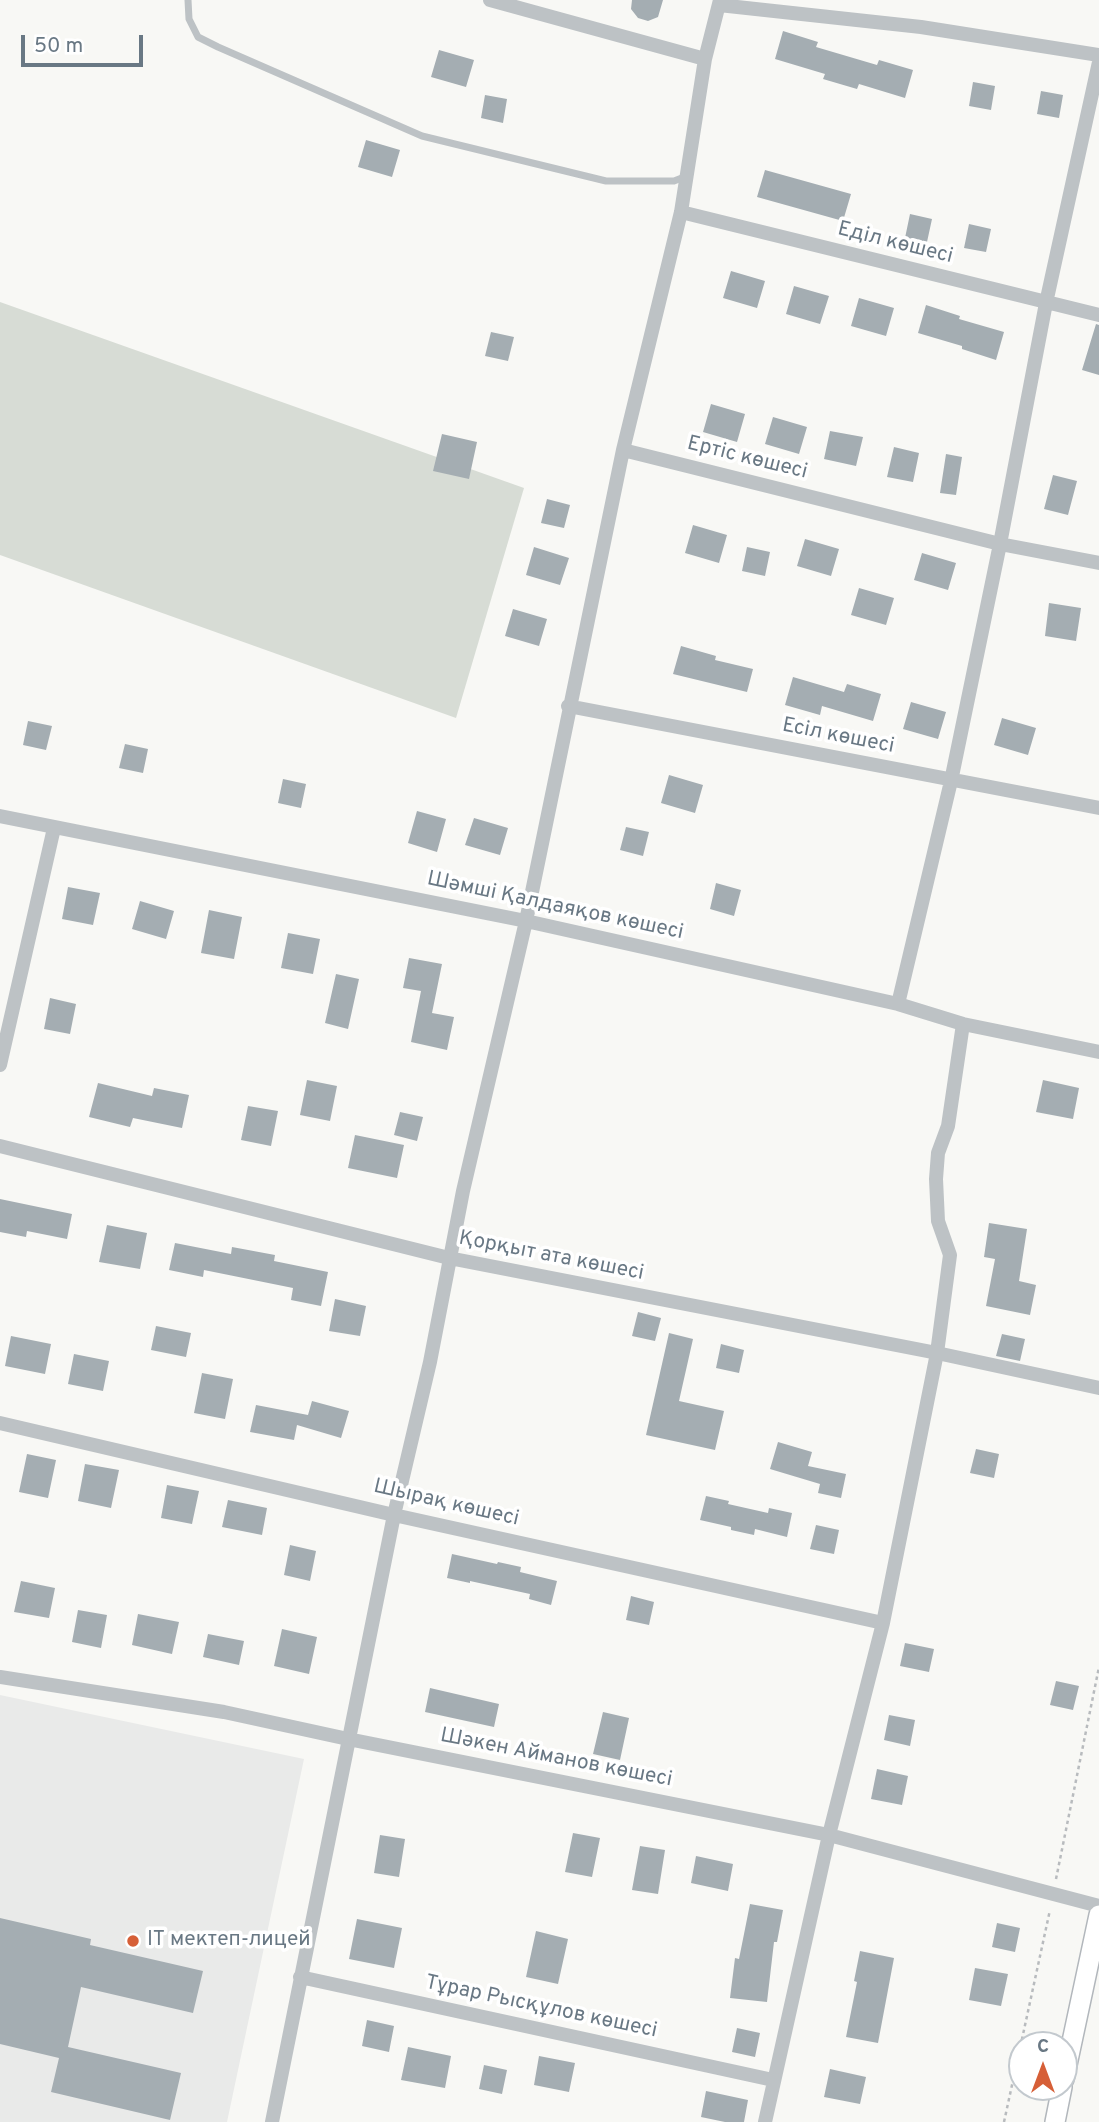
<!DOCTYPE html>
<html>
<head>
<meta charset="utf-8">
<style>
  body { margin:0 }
  #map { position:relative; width:1099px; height:2122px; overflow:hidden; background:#f8f8f5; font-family:Overpass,sans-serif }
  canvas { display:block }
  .north { position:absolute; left:1008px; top:2031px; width:70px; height:70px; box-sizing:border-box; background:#fff; border:2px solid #c3c9ce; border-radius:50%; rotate:0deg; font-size:19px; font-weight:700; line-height:28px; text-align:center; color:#697884 }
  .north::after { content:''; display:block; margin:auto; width:24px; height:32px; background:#d65f37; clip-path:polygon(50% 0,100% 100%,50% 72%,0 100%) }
  .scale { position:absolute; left:21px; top:35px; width:122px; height:32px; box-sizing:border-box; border:4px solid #697884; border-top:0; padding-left:9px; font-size:21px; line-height:24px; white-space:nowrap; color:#697884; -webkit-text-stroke:5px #fff; paint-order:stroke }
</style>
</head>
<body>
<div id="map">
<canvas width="1099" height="2122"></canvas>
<div class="north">С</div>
<div class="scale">50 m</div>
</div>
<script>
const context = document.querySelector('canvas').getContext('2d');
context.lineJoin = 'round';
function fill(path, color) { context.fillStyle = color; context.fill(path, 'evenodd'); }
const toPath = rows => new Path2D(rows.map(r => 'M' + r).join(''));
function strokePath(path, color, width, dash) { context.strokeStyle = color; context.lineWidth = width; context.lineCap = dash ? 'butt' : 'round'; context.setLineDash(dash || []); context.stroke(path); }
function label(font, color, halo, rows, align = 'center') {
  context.font = font + ' Overpass,sans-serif'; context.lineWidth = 7; context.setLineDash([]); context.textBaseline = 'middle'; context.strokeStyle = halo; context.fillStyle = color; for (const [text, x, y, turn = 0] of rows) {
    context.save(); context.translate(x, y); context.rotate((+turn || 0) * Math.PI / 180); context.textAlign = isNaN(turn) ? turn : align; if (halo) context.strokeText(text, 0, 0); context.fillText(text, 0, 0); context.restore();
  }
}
const built = toPath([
  [0,1695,304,1759,227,2122,0,2122]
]);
const green = toPath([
  [0,302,524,488,456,718,0,555]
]);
const building = toPath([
  [632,0,663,0,658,17,648,21,638,18,631,9],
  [783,31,818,42,816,47,877,65,879,60,913,70,905,98,859,84,857,89,823,79,825,74,775,59],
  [439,50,474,60,466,87,431,77],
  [973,82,995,86,991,110,969,106],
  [1041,91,1063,95,1059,118,1037,114],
  [485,95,507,99,503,123,481,118],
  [366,140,400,150,392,177,358,167],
  [765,170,851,194,843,221,757,197],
  [910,214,932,219,927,242,905,238],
  [969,224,991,229,986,252,964,248],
  [731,271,765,281,757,308,723,298],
  [794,286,829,296,820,324,786,314],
  [859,298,894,308,886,336,851,326],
  [926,305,960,316,959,319,1004,332,996,360,962,349,962,346,918,333],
  [1096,324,1099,325,1099,375,1082,370],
  [491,332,514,337,508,361,485,356],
  [711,404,745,414,737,442,703,432],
  [773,417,807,427,799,454,765,444],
  [830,431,863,437,856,466,824,459],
  [442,434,477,442,469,479,433,471],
  [894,447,919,453,913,482,887,477],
  [946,454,962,457,956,495,940,493],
  [1053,475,1077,481,1068,515,1044,509],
  [547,499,570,505,564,528,541,523],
  [693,525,727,535,719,563,685,553],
  [805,539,839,549,831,576,797,566],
  [534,547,569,558,560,585,526,575],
  [747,547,770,552,765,576,742,571],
  [922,553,956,563,948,590,914,580],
  [859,588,894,598,886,625,851,615],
  [1049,603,1081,608,1076,641,1045,636],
  [513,609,547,619,539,646,505,636],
  [681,646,716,656,715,660,753,669,747,692,673,674],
  [793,677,844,692,847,684,881,694,873,721,822,706,820,715,785,705],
  [911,702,946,712,938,739,903,729],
  [1002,718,1036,728,1028,755,994,745],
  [28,721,52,726,46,750,23,745],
  [125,744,148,749,143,773,119,768],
  [669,775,703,785,695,813,661,803],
  [283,779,306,784,301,808,278,803],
  [417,811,446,819,437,852,408,843],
  [474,818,508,828,500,855,465,845],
  [626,827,649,832,643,856,620,850],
  [716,883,741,890,734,916,710,909],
  [68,887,100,893,93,925,62,919],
  [140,901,174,911,166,939,132,929],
  [209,910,242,917,234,959,201,953],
  [288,933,320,939,313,974,281,968],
  [409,958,442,964,432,1013,454,1017,447,1050,411,1042,421,991,403,988],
  [336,974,359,979,348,1029,325,1023],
  [50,998,76,1004,70,1034,44,1029],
  [307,1080,337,1086,330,1121,300,1115],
  [1043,1080,1079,1088,1073,1119,1036,1112],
  [98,1083,152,1096,154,1088,189,1095,182,1128,133,1118,130,1127,89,1117],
  [248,1106,278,1111,271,1146,241,1140],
  [400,1112,423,1117,417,1141,394,1135],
  [355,1135,404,1145,397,1178,348,1168],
  [0,1199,72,1214,67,1239,27,1231,26,1237,0,1232],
  [989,1223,1027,1229,1019,1281,1036,1285,1030,1315,986,1306,995,1259,984,1257],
  [107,1225,147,1233,140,1269,99,1262],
  [175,1243,231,1254,232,1247,275,1255,274,1261,328,1272,321,1306,291,1300,293,1288,204,1270,203,1277,169,1270],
  [335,1299,366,1306,360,1336,329,1331],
  [638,1312,661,1318,655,1341,632,1336],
  [156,1326,191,1333,186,1357,151,1350],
  [669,1333,693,1339,679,1401,724,1411,715,1450,646,1435],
  [1002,1334,1025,1339,1020,1361,996,1356],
  [11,1336,51,1344,45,1374,5,1366],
  [721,1344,744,1350,739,1373,716,1368],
  [74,1354,109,1361,103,1391,68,1384],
  [202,1373,233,1379,225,1419,194,1413],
  [312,1401,349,1411,341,1438,297,1425,294,1440,250,1432,256,1405,308,1415],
  [778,1442,812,1452,808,1466,846,1474,841,1498,818,1493,820,1484,770,1469],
  [976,1449,999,1454,994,1478,970,1473],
  [27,1454,56,1460,48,1498,19,1492],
  [85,1464,119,1470,111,1508,78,1501],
  [167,1485,199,1491,192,1524,161,1518],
  [706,1496,729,1501,728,1504,768,1513,769,1508,792,1513,787,1537,755,1529,754,1535,731,1530,731,1527,700,1520],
  [228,1500,267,1508,262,1535,222,1527],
  [816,1525,839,1530,834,1554,810,1549],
  [290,1545,316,1551,310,1581,284,1575],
  [452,1554,497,1564,498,1562,521,1567,520,1572,557,1581,551,1605,529,1599,530,1594,470,1581,470,1583,447,1578],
  [21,1581,55,1588,49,1618,14,1612],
  [631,1596,654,1602,649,1625,626,1620],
  [78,1610,107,1615,101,1648,72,1642],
  [138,1614,179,1622,172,1654,132,1645],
  [282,1629,317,1637,309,1674,274,1666],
  [208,1634,244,1641,239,1665,203,1657],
  [905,1643,934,1649,929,1672,900,1666],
  [1056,1681,1079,1686,1073,1710,1050,1705],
  [430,1688,499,1704,494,1727,425,1712],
  [603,1712,629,1718,620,1760,593,1754],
  [889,1715,915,1720,910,1746,884,1740],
  [877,1769,908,1776,902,1805,871,1799],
  [573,1833,600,1838,592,1877,565,1872],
  [380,1835,405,1839,399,1877,374,1873],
  [640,1846,665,1850,658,1894,632,1890],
  [696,1856,733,1864,728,1891,691,1883],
  [750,1904,783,1910,777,1942,774,1942,767,2002,730,1998,735,1958,739,1959],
  [0,1918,91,1939,90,1945,203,1971,193,2013,81,1987,68,2047,181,2073,170,2120,51,2092,59,2058,0,2044],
  [357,1919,402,1928,394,1968,349,1959],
  [997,1923,1020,1928,1015,1952,992,1947],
  [536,1931,568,1939,558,1984,526,1977],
  [860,1951,894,1958,878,2043,846,2037,857,1982,854,1981],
  [975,1968,1008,1974,1001,2006,969,2000],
  [367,2020,394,2026,389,2052,362,2046],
  [737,2028,760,2033,755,2057,732,2052],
  [408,2047,451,2056,445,2088,401,2080],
  [539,2056,575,2063,569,2092,534,2085],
  [484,2065,507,2070,502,2094,479,2089],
  [830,2069,866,2077,860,2104,824,2097],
  [706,2091,748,2100,744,2122,725,2122,701,2117]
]);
const path = toPath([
  [1056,1879,1099,1667],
  [1004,2122,1050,1910]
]);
const lane = toPath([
  [188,0,189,19,198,37,218,47,422,136,606,181,674,181,687,176]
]);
const street = toPath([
  [490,0,705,59],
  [720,0,705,59,681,212,623,450,1000,544,1099,563],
  [719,5,921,27,1099,55],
  [681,212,1099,315],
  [568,706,1099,808],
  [0,816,526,921,898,1004,963,1024,1099,1052],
  [898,1004,951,781,1000,544,1046,303,1099,62],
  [0,1065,54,828],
  [0,1146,449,1258,937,1353,1099,1388],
  [0,1423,394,1515,883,1623],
  [0,1677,224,1712,348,1739,829,1835,1099,1906],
  [300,1977,773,2080],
  [272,2122,394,1515,430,1362,463,1191,526,921,623,450],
  [765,2122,829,1835,883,1623,937,1353,950,1255,938,1221,936,1179,938,1153,948,1126,963,1024]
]);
const secondary = toPath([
  [1064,2079,1099,1915],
  [1055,2122,1062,2087]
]);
const markers = [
  [133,1941,7,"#d65f37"]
];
const streetNames = [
  ["Еділ көшесі",895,244,14],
  ["Ертіс көшесі",747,459,14],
  ["Есіл көшесі",838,737,11],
  ["Шәмші Қалдаяқов көшесі",555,907,12],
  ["Қорқыт ата көшесі",551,1257,11],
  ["Шырақ көшесі",446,1504,13],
  ["Шәкен Айманов көшесі",556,1759,11],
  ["Тұрар Рысқұлов көшесі",541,2008,12]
];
const poiNames = [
  ["IT мектеп-лицей",147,1941]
];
fill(built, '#e9eae9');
fill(green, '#d7dcd5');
fill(building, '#a4adb2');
strokePath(secondary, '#b2b7bc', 22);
strokePath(path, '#b8bbbe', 2.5, [3.5, 3.5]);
strokePath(lane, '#bdc2c5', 7);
strokePath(street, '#bdc2c5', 14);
strokePath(secondary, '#fff', 19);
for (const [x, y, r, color] of markers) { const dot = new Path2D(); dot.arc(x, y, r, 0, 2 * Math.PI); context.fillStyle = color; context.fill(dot); strokePath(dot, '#fff', 2.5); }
label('21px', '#697884', '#fff', streetNames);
label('21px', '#697884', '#fff', poiNames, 'left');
</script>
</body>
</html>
